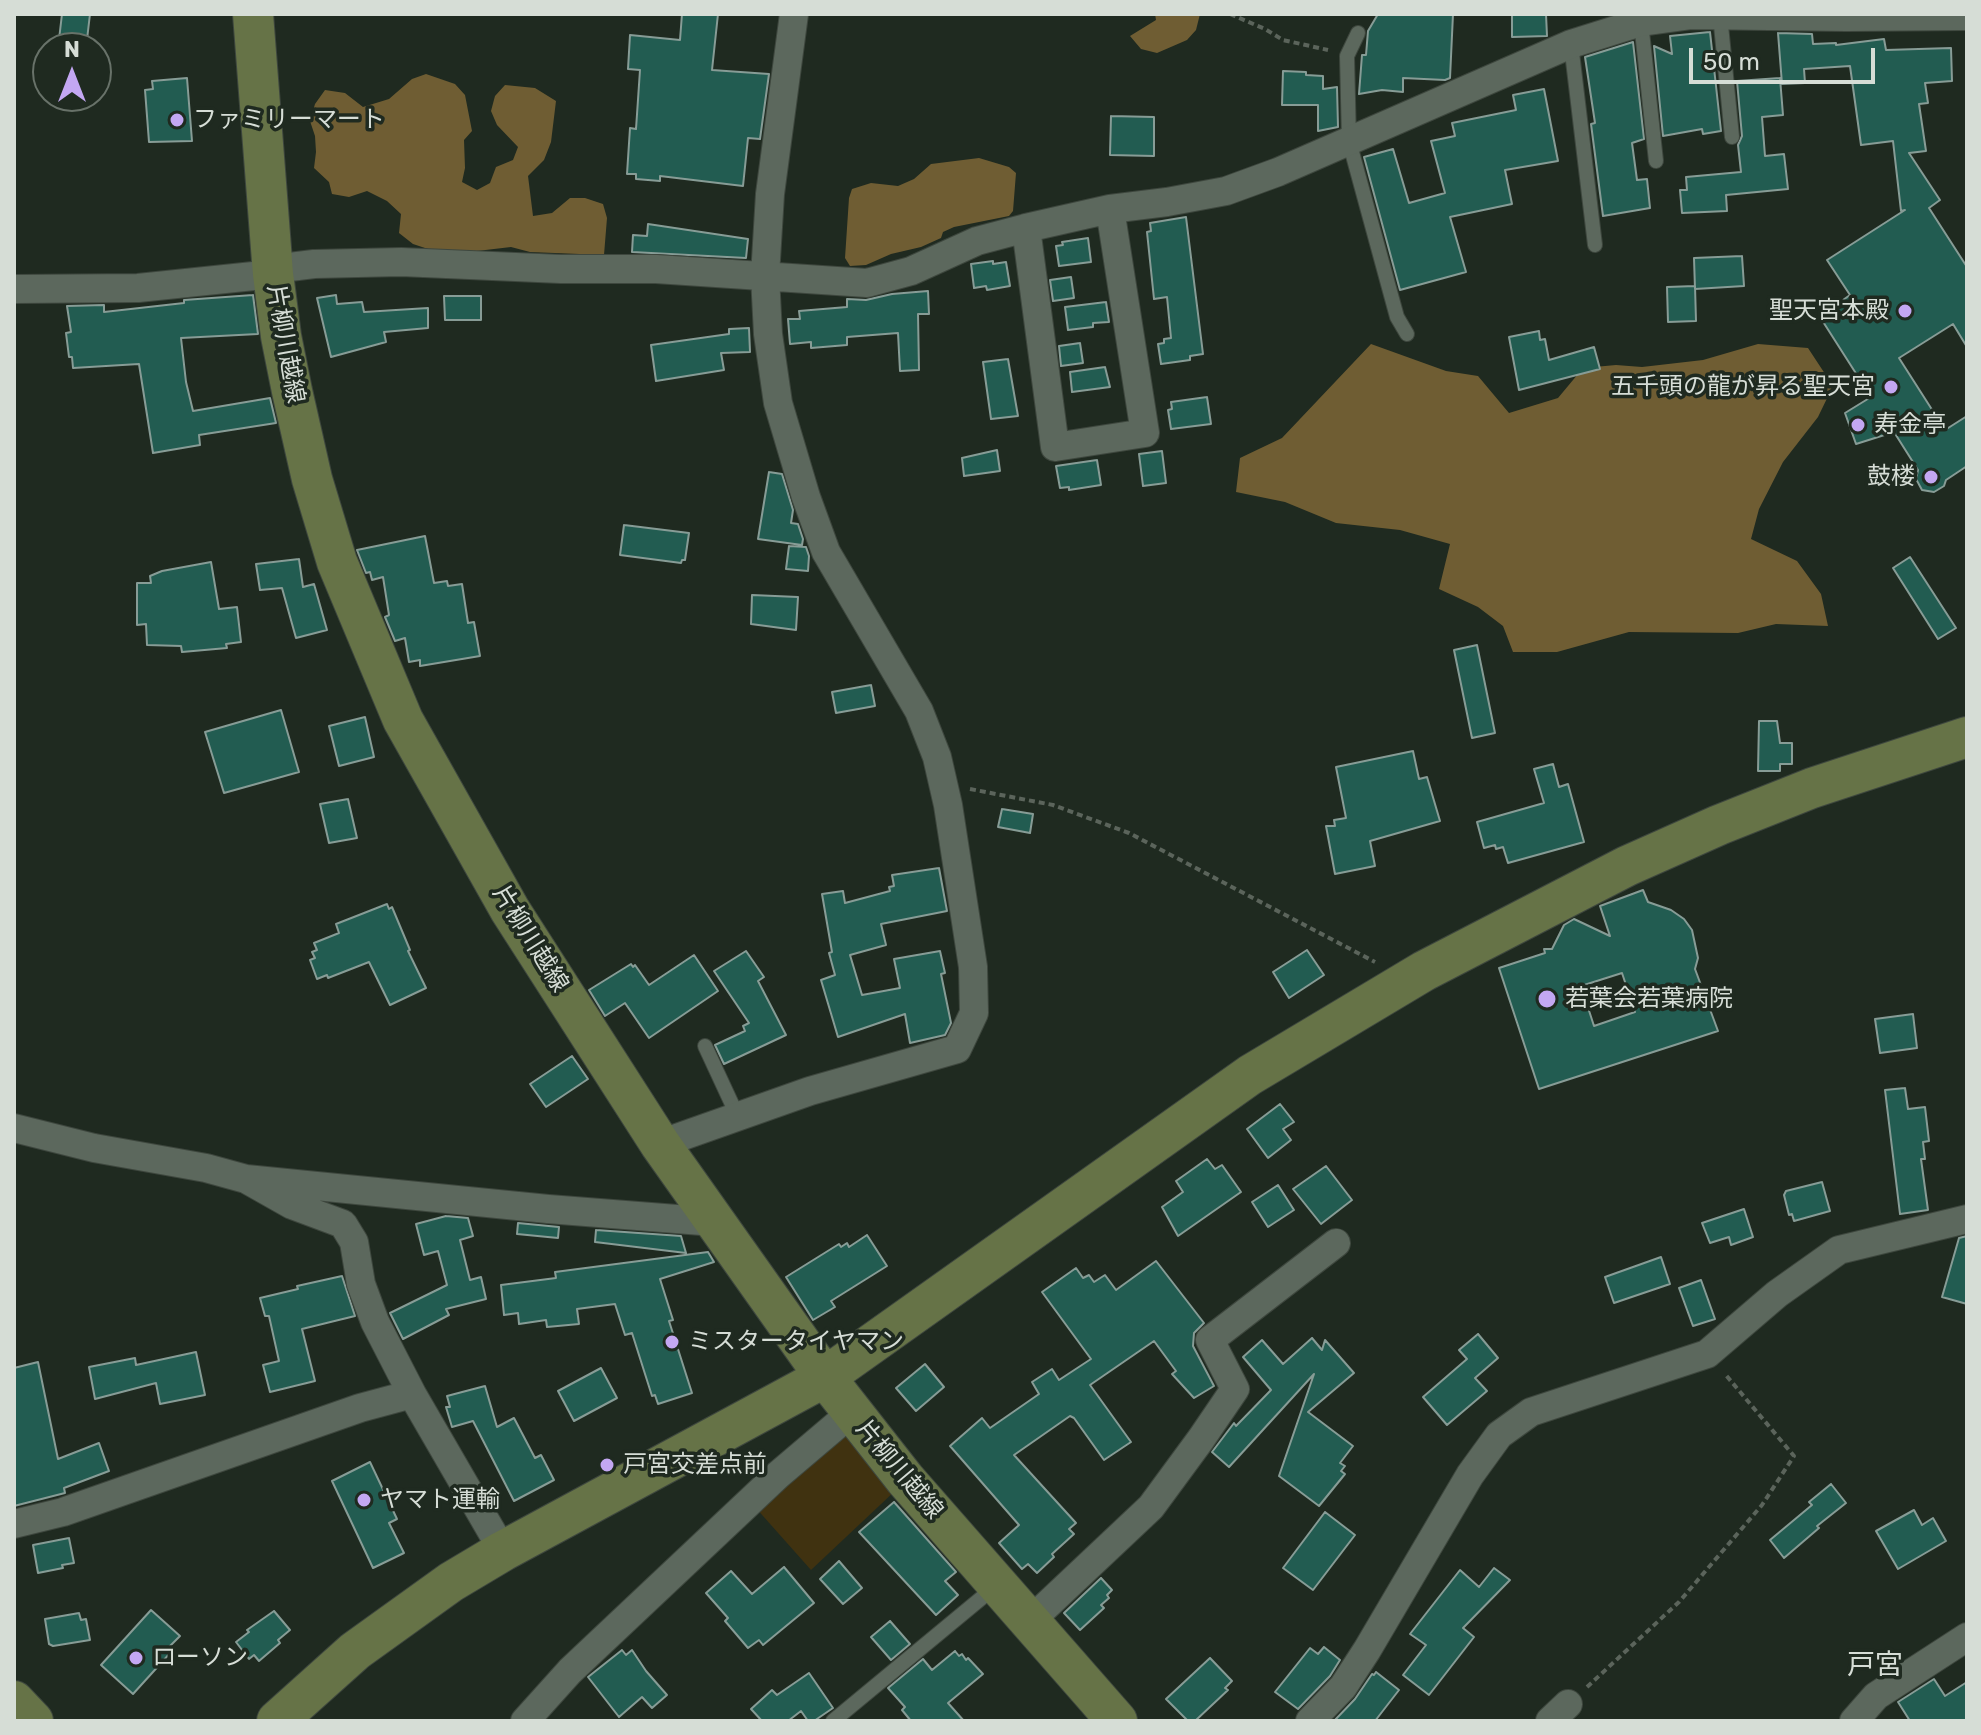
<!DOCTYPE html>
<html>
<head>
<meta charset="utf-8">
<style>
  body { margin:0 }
  #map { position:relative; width:1981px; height:1735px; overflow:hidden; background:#1f2a20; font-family:Rubik,sans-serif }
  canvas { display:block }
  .frame { position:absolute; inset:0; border:16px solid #d6ddd6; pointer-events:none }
  .north { position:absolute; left:32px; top:32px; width:80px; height:80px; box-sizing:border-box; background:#1f2a20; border:2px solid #687269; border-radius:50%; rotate:0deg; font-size:22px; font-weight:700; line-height:32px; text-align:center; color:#d6ddd6 }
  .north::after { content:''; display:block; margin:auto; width:28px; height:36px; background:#c3a7f2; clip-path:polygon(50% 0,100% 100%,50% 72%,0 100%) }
  .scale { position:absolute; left:1689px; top:48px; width:186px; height:36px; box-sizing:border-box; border:4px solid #d6ddd6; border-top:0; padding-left:10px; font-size:24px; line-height:28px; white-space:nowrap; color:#d6ddd6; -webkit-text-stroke:6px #1f2a20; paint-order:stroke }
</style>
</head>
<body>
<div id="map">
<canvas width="1981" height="1735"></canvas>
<div class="frame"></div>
<div class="north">N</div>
<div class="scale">50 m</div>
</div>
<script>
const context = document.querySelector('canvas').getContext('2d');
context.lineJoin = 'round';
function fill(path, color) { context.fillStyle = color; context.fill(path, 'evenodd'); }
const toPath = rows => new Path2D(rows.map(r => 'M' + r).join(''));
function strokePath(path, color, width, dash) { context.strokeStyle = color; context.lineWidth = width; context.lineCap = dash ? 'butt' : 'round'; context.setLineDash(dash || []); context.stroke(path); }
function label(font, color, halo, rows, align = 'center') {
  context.font = font + ' Rubik,"Noto Sans JP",sans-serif'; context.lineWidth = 7; context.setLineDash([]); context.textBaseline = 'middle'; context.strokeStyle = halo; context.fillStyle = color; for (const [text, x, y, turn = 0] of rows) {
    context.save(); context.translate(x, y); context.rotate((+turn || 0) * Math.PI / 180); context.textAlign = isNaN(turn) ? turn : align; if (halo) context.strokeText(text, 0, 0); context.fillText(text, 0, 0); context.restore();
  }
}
const green = toPath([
  [843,1432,896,1490,811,1570,755,1507]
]);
const forest = toPath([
  [1155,14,1200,14,1196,30,1187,40,1157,53,1141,49,1130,36,1156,20],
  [426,74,455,84,465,95,472,131,464,140,465,168,462,182,477,190,490,183,496,167,513,160,518,147,497,125,491,111,495,96,505,85,535,88,556,101,551,142,544,160,528,176,533,216,552,213,570,198,585,198,603,204,607,218,604,255,530,252,511,247,477,251,434,251,413,244,399,233,401,214,387,201,367,191,349,197,332,194,329,182,314,168,316,152,315,136,310,121,315,104,325,90,345,93,363,107,389,99,412,79],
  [979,158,1009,167,1016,173,1013,211,1009,216,954,227,943,232,941,238,921,247,891,254,866,265,850,266,845,258,849,198,852,189,871,183,898,186,914,179,931,164],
  [1371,344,1446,371,1478,376,1509,413,1558,398,1583,368,1616,365,1642,367,1703,360,1758,344,1808,348,1833,386,1818,417,1783,462,1759,509,1751,539,1797,561,1821,594,1828,626,1776,624,1738,633,1629,632,1557,652,1513,652,1503,626,1478,607,1439,589,1450,544,1400,530,1336,523,1285,502,1236,492,1240,458,1282,438]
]);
const building = toPath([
  [62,14,90,14,86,48,58,48,62,14],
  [682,14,718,14,712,70,769,74,760,139,748,138,743,186,660,176,660,181,636,179,636,174,627,174,630,128,636,129,640,70,628,69,630,35,680,40,682,14],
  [1378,14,1453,14,1450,78,1445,80,1403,78,1403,92,1382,90,1359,94,1362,55,1366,55,1368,31,1378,14],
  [1512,14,1546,14,1547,36,1512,37,1512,14],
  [1710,32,1721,131,1703,134,1702,129,1663,136,1654,46,1672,54,1670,36,1710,32],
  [1778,33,1812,34,1813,44,1836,43,1836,45,1884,39,1886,50,1951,48,1952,81,1925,83,1928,103,1919,104,1926,151,1909,153,1940,200,1929,208,1967,267,1967,347,1953,324,1899,358,1945,430,1967,416,1967,466,1946,480,1944,486,1934,492,1922,490,1916,479,1918,470,1894,432,1856,444,1845,413,1871,397,1820,317,1845,302,1843,300,1850,295,1827,260,1905,210,1901,211,1893,141,1861,145,1850,66,1804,69,1805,83,1782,84,1778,33],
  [1633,42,1644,139,1632,143,1637,180,1647,179,1650,208,1603,216,1591,124,1595,123,1585,57,1633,42],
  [1283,71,1306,72,1306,75,1323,76,1323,89,1337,87,1338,127,1318,131,1318,105,1282,105,1283,71],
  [187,78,192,141,149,142,145,90,153,89,152,81,187,78],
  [1780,78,1783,115,1762,117,1765,156,1784,154,1788,189,1726,195,1727,211,1682,213,1680,190,1687,190,1686,177,1741,172,1738,145,1742,136,1737,81,1780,78],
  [1544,89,1558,161,1505,170,1512,204,1450,217,1466,272,1400,290,1364,157,1393,149,1409,203,1445,193,1431,141,1455,136,1452,123,1516,110,1513,95,1544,89],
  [1111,116,1154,117,1154,156,1110,155,1111,116],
  [1186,217,1203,354,1190,356,1190,360,1161,364,1158,344,1164,343,1164,339,1171,338,1167,297,1154,299,1147,232,1151,231,1150,223,1186,217],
  [648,224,748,239,746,258,632,252,633,235,647,236,648,224],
  [1088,238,1091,262,1059,266,1056,246,1063,245,1062,242,1088,238],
  [1742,256,1744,286,1695,289,1694,258,1742,256],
  [993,261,993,264,1006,262,1010,286,987,290,986,286,974,288,971,264,993,261],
  [1071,277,1074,298,1053,301,1050,280,1071,277],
  [1695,286,1696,321,1668,322,1667,287,1695,286],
  [928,291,929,314,918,314,919,370,900,371,898,333,847,337,847,345,811,348,811,342,790,344,788,319,800,319,799,311,847,307,847,299,866,300,892,294,928,291],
  [253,295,258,334,181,338,186,382,193,411,270,398,276,423,199,435,200,445,153,453,139,364,73,368,72,357,69,357,66,333,71,332,67,306,104,305,104,312,184,303,184,300,253,295],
  [336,295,337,304,362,302,364,312,428,308,428,328,384,332,386,342,331,357,317,298,336,295],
  [444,296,481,296,481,320,445,320,444,296],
  [1106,302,1109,322,1093,323,1093,327,1068,330,1065,307,1106,302],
  [749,328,750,352,721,353,724,370,656,381,651,345,729,334,729,329,749,328],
  [1539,331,1540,340,1545,339,1549,360,1594,347,1600,369,1519,390,1509,337,1539,331],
  [1080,343,1083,363,1061,366,1059,346,1080,343],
  [1008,359,1018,416,991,419,983,362,1008,359],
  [1105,367,1110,387,1072,392,1070,372,1105,367],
  [1207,397,1211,424,1171,429,1168,410,1172,409,1171,402,1207,397],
  [997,450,1000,471,964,476,962,458,997,450],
  [1162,451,1166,483,1143,486,1139,454,1162,451],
  [1097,460,1101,485,1069,490,1069,487,1060,488,1056,466,1097,460],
  [769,472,782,474,793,510,791,523,798,524,803,539,802,545,758,539,769,472],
  [624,525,689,533,685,560,682,560,681,563,620,555,624,525],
  [425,536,434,583,447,581,448,586,462,584,468,623,474,622,480,656,420,666,420,660,409,662,405,638,395,641,385,617,389,615,383,577,372,580,370,572,366,573,357,550,425,536],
  [789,546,806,547,809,556,808,571,786,569,789,546],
  [1910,557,1956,628,1938,639,1893,568,1910,557],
  [299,559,303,587,314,584,327,630,296,638,282,588,260,590,256,564,299,559],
  [211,562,219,609,237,607,241,642,226,644,227,648,182,652,181,646,147,645,146,624,137,625,137,583,151,583,150,576,162,571,211,562],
  [752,595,798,597,796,630,751,624,752,595],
  [1477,645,1495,733,1472,738,1454,650,1477,645],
  [871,685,875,706,836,713,832,692,871,685],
  [281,710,299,772,224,793,205,732,281,710],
  [365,717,374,757,339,766,329,726,365,717],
  [1759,721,1777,721,1780,743,1792,743,1792,764,1780,764,1780,771,1758,771,1759,721],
  [1413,751,1419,779,1427,777,1440,821,1370,841,1375,866,1335,874,1326,826,1335,826,1334,820,1346,818,1336,767,1413,751],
  [1553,764,1559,787,1568,784,1584,842,1508,863,1503,847,1496,849,1495,845,1484,848,1477,822,1544,803,1534,769,1553,764],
  [348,799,357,838,329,843,320,804,348,799],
  [1002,809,1033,814,1030,833,998,827,1002,809],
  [939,868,947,911,881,924,886,945,850,955,862,995,900,988,894,959,940,951,945,973,941,974,951,1023,945,1035,910,1043,905,1014,838,1037,821,980,835,975,829,953,832,952,822,894,843,891,845,903,890,891,889,887,894,886,892,875,939,868],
  [1643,890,1648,902,1671,910,1684,919,1692,930,1698,958,1695,969,1718,1031,1539,1089,1499,968,1545,953,1544,949,1552,949,1564,925,1574,919,1610,936,1600,906,1643,890],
  [1622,973,1635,1012,1594,1026,1581,986,1622,973],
  [387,904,389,909,392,907,410,950,408,951,426,988,390,1005,369,962,328,978,327,975,317,979,310,960,315,958,312,952,317,950,314,943,339,933,336,924,387,904],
  [1307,950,1324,975,1289,998,1273,972,1307,950],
  [746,951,764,977,758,981,786,1035,724,1064,715,1045,745,1031,743,1026,749,1023,714,971,746,951],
  [694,955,718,991,649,1038,625,1003,605,1016,589,990,631,964,633,967,635,965,649,985,694,955],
  [1913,1014,1917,1048,1880,1053,1875,1019,1913,1014],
  [572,1056,588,1079,546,1107,530,1084,572,1056],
  [1905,1088,1908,1109,1925,1107,1929,1141,1923,1142,1925,1159,1921,1159,1928,1210,1900,1214,1885,1090,1905,1088],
  [1280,1104,1294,1122,1283,1129,1291,1140,1268,1158,1247,1129,1280,1104],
  [1207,1159,1215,1169,1222,1165,1241,1192,1178,1236,1162,1207,1183,1192,1176,1181,1207,1159],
  [1326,1166,1352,1200,1321,1224,1293,1189,1326,1166],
  [1822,1182,1830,1211,1794,1221,1792,1214,1789,1215,1784,1195,1786,1191,1822,1182],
  [1278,1185,1294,1210,1268,1227,1252,1202,1278,1185],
  [1744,1209,1753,1237,1731,1245,1729,1237,1710,1243,1702,1223,1744,1209],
  [446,1216,468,1218,473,1236,460,1240,470,1280,481,1277,486,1299,446,1309,449,1315,403,1339,390,1313,447,1285,438,1251,424,1255,416,1224,446,1216],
  [518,1223,559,1227,558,1238,517,1234,518,1223],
  [596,1230,681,1236,686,1253,595,1242,596,1230],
  [867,1235,887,1266,831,1301,835,1307,813,1320,786,1277,839,1244,841,1247,847,1243,849,1247,867,1235],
  [1967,1236,1967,1304,1942,1297,1959,1238,1967,1236],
  [708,1252,714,1262,660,1279,673,1320,669,1321,692,1393,658,1404,655,1395,652,1396,632,1333,625,1335,615,1304,577,1309,579,1324,547,1327,546,1320,519,1324,518,1313,504,1315,501,1285,556,1278,555,1272,708,1252],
  [1661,1257,1670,1284,1614,1303,1605,1277,1661,1257],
  [1156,1261,1204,1323,1194,1333,1193,1346,1214,1386,1194,1398,1172,1374,1176,1371,1154,1341,1090,1385,1131,1442,1104,1460,1074,1418,1070,1416,1014,1455,1076,1523,1069,1529,1074,1534,1052,1554,1054,1557,1037,1573,1028,1564,1022,1569,999,1543,1019,1525,950,1446,982,1418,990,1428,1039,1394,1032,1382,1052,1369,1059,1380,1091,1359,1042,1292,1076,1268,1083,1278,1089,1275,1094,1282,1105,1275,1116,1290,1156,1261],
  [342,1276,355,1316,302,1329,315,1381,270,1392,263,1365,279,1361,269,1316,265,1316,260,1298,298,1289,297,1286,342,1276],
  [1701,1280,1715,1319,1693,1326,1679,1288,1701,1280],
  [1478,1334,1498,1358,1475,1378,1487,1391,1447,1425,1423,1397,1467,1359,1459,1350,1478,1334],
  [1312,1338,1322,1350,1325,1340,1354,1373,1308,1412,1353,1446,1340,1463,1345,1466,1341,1471,1345,1474,1319,1506,1279,1476,1314,1374,1229,1467,1212,1452,1234,1423,1236,1426,1271,1390,1243,1357,1262,1340,1283,1364,1312,1338],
  [196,1352,205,1395,160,1404,156,1383,95,1399,89,1367,135,1358,136,1365,196,1352],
  [38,1362,58,1459,99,1443,109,1471,64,1488,65,1493,14,1506,14,1368,38,1362],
  [925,1364,944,1387,916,1411,896,1388,925,1364],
  [601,1368,617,1398,574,1421,558,1391,601,1368],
  [485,1386,497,1427,514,1418,535,1458,541,1455,554,1480,514,1501,473,1421,452,1427,446,1407,450,1407,447,1396,485,1386],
  [370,1462,397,1519,389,1523,404,1553,373,1568,332,1481,370,1462],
  [1831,1484,1846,1503,1817,1526,1819,1528,1784,1558,1770,1540,1812,1505,1809,1502,1831,1484],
  [894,1502,956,1572,945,1581,958,1595,936,1615,859,1532,894,1502],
  [1914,1510,1922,1525,1933,1518,1946,1541,1898,1569,1876,1531,1914,1510],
  [1325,1512,1355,1535,1313,1590,1283,1568,1325,1512],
  [69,1538,74,1563,62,1565,63,1568,38,1573,33,1545,69,1538],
  [839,1561,862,1588,843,1604,820,1579,839,1561],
  [784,1567,814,1603,763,1645,759,1640,748,1648,725,1621,728,1618,706,1593,731,1571,752,1594,784,1567],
  [1494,1568,1510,1580,1463,1628,1474,1637,1429,1695,1403,1675,1426,1645,1410,1634,1460,1570,1479,1587,1494,1568],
  [1101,1578,1112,1590,1107,1595,1109,1598,1101,1605,1104,1608,1080,1630,1064,1613,1101,1578],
  [151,1610,180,1636,168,1648,172,1651,133,1694,101,1665,151,1610],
  [274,1611,290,1630,278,1640,280,1643,259,1661,254,1655,249,1659,236,1642,249,1632,247,1630,274,1611],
  [79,1613,81,1620,86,1619,90,1640,53,1646,49,1644,45,1619,79,1613],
  [890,1621,910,1644,891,1660,871,1637,890,1621],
  [1324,1647,1340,1660,1330,1676,1298,1709,1275,1692,1310,1648,1318,1654,1324,1647],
  [622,1650,626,1655,632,1650,646,1671,667,1695,652,1708,642,1697,619,1717,588,1677,622,1650],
  [955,1651,959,1656,962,1654,966,1660,968,1658,983,1674,948,1703,964,1721,911,1721,902,1710,905,1707,888,1688,923,1659,932,1670,955,1651],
  [1210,1658,1232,1681,1225,1688,1228,1690,1195,1721,1188,1721,1166,1699,1210,1658],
  [1376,1672,1399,1690,1375,1721,1334,1721,1355,1699,1372,1674,1374,1675,1376,1672],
  [809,1673,833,1708,814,1721,808,1721,801,1711,788,1721,762,1721,751,1709,772,1690,777,1695,809,1673],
  [1934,1679,1945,1696,1967,1682,1967,1721,1910,1721,1898,1702,1934,1679]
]);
const path = toPath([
  [1230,14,1265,29,1283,40,1328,50],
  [970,789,1053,805,1129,833,1375,962],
  [1587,1687,1679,1602,1762,1505,1794,1456,1725,1374]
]);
const lane = toPath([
  [1720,15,1732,137],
  [1641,22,1656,161],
  [1358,33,1347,56,1349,141,1397,317,1407,334],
  [1571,44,1595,245],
  [705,1046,737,1115],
  [833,1721,996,1586]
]);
const street = toPath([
  [1026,228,1055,447,1145,433,1110,209],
  [273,269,314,264,401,262,561,269,656,269,867,283,911,271,977,241,1026,228,1110,209,1167,202,1226,191,1278,172,1571,44,1641,22,1692,15,1846,17,1967,16],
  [14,289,138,288,273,274],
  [14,1128,94,1148,206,1168,246,1179],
  [660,1144,810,1091,957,1049,974,1013,973,967,948,805,937,757,919,711,826,552,806,497,778,403,768,334,765,276,770,194,794,14],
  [412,1394,375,1322,361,1284,354,1242,343,1224,292,1205,246,1179,548,1209,715,1222],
  [14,1524,63,1512,360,1408,412,1394,503,1551],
  [1029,1622,1151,1507,1201,1439,1235,1389,1210,1340,1336,1243],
  [525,1721,570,1671,778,1475,851,1413],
  [1310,1721,1343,1687,1367,1650,1470,1475,1499,1435,1531,1412,1707,1354,1777,1294,1839,1250,1967,1219],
  [1550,1721,1568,1704],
  [1854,1721,1876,1696,1967,1637]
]);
const secondary = toPath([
  [253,14,273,274,281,336,292,391,312,479,337,562,403,720,510,910,660,1144,825,1377,905,1479,1117,1721],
  [14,1701,33,1721],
  [277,1721,355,1651,451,1582,503,1551,825,1377,1250,1075,1424,971,1627,866,1719,825,1812,788,1967,737]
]);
const markers = [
  [177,120,8,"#c3a7f2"],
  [1905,311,8,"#c3a7f2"],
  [1891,387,8,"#c3a7f2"],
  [1858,425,8,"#c3a7f2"],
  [1931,477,8,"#c3a7f2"],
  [1547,999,10,"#c3a7f2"],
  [672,1342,8,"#c3a7f2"],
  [607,1465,8,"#c3a7f2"],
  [364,1500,8,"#c3a7f2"],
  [136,1658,8,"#c3a7f2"]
];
const poiNames = [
  ["ファミリーマート",193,120],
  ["聖天宮本殿",1889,311,"right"],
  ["五千頭の龍が昇る聖天宮",1875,387,"right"],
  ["寿金亭",1874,425],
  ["鼓楼",1915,477,"right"],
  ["若葉会若葉病院",1565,999],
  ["ミスタータイヤマン",688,1342],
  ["戸宮交差点前",623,1465],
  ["ヤマト運輸",380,1500],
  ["ローソン",152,1658]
];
const streetNames = [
  ["片柳川越線",285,344,80],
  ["片柳川越線",530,939,58],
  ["片柳川越線",899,1470,50]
];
const quarterNames = [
  ["戸宮",1875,1666]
];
fill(green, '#403210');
fill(forest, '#6f5d33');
fill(building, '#225c51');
strokePath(building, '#879c96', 2);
strokePath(lane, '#3e473e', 16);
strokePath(street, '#3e473e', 30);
strokePath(secondary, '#3e473e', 42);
strokePath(path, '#5b645b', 4, [6, 4]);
strokePath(lane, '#5c685d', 14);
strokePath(street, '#5c685d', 28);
strokePath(secondary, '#667347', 40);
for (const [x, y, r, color] of markers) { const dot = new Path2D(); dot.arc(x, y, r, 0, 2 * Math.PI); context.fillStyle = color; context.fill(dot); strokePath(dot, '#1f2a20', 3); }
label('24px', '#d6ddd6', '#1f2a20', poiNames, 'left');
label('24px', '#d6ddd6', '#1f2a20', streetNames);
label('28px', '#d6ddd6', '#1f2a20', quarterNames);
</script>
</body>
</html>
